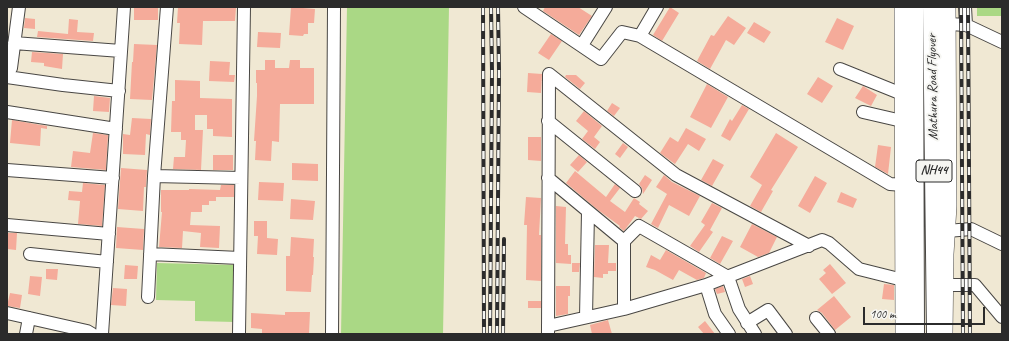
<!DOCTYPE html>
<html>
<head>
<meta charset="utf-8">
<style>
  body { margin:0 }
  #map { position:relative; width:1009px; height:341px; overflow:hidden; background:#f0e8d3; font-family:Caveat,sans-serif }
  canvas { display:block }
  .frame { position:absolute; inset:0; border:8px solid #2b2b2b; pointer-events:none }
  .scale { position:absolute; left:863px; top:307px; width:122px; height:18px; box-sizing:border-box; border:2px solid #2b2b2b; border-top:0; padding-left:5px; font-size:12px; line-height:14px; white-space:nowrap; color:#2b2b2b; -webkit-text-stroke:3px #f6f6f2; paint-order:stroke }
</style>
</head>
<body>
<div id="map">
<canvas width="1009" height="341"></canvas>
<div class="frame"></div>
<div class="scale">100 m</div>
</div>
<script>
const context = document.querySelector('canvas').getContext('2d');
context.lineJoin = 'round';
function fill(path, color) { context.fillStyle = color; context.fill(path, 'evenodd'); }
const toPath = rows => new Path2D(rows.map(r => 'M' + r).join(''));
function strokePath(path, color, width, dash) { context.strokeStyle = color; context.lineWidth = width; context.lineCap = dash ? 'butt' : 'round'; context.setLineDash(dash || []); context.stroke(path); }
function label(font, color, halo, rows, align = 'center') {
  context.font = font + ' Caveat,sans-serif'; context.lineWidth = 4; context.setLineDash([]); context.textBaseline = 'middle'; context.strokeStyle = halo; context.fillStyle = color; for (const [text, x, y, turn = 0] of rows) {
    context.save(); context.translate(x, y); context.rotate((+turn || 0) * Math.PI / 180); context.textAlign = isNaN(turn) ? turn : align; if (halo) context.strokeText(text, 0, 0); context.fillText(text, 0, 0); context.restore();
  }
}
const green = toPath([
  [347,7,449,7,443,334,341,334],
  [977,7,1002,7,1002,16,977,16],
  [157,263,237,265,235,322,195,321,195,301,156,300]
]);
const building = toPath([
  [134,7,158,7,158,20,134,20],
  [178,7,236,7,235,21,203,21,202,45,179,44,180,23,177,23],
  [291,7,315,9,314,23,308,23,308,34,304,34,303,36,289,35],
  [545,7,578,7,592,16,579,35,543,11],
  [670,7,679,13,662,41,653,35],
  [728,16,746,28,734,45,726,40,710,69,697,61,711,35,714,36],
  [25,18,35,19,35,29,24,28],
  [837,18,854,26,843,50,825,42],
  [69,19,78,20,77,32,94,33,93,41,37,37,38,31,68,34],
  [754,22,771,32,764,43,747,33],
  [258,32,281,33,280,48,257,47],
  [551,34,562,41,549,60,538,53],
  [134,44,157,45,152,100,130,99,132,62,133,62],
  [32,52,63,54,62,69,44,66,44,63,31,62],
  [265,60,275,60,275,68,289,68,290,60,300,60,300,68,314,68,314,104,280,104,279,142,272,141,271,161,255,160,256,141,254,141,257,96,257,83,256,83,256,70,265,70],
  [210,61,230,62,229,75,235,75,234,82,209,81],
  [528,73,542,74,541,93,527,92],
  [566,75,576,75,585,83,580,89,565,77],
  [818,77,833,86,822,103,807,94],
  [175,80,200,81,200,98,232,99,232,137,213,136,213,129,207,129,207,115,195,115,195,130,203,130,201,170,173,169,174,157,185,157,186,140,181,140,181,132,171,132,172,101,175,101],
  [707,84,728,97,711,128,690,117],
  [863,86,877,95,871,106,855,98],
  [94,96,110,98,109,112,93,111],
  [612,103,620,108,614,116,607,111],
  [742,105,749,109,730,141,721,136,730,119,732,121],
  [584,111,602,126,594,137,600,142,595,149,582,139,588,131,576,121],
  [132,118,151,119,150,135,146,134,145,155,123,154,123,134,130,135],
  [12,120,47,126,47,129,41,128,40,146,10,143],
  [686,128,706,139,699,151,688,144,675,164,660,153,670,137,678,142],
  [93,133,108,135,106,170,71,167,73,151,90,153],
  [776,133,798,147,771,190,773,191,761,212,750,206,762,185,750,177],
  [528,137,541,137,541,161,528,160],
  [623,143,628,147,620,158,615,154],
  [878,145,891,147,888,174,875,167],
  [213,155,233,155,233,170,213,170],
  [579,155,587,162,578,172,570,165],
  [713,159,724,165,712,186,701,180],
  [292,163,318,164,318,181,292,180],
  [121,168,147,170,146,187,144,187,143,211,118,209],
  [575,171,606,197,615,184,620,188,610,201,625,212,634,198,640,202,639,204,648,211,641,219,635,216,624,231,619,227,620,226,598,210,566,183],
  [645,175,652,180,643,194,642,188,639,184],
  [664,175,672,182,700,196,689,216,669,205,658,228,651,224,667,194,656,187],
  [815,176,827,183,810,213,798,206],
  [259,182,284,183,283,201,258,200],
  [83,183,105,185,102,226,78,224,80,201,68,200,69,191,82,192],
  [221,185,234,185,234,197,216,197,216,201,209,201,209,205,202,205,202,212,191,212,190,225,220,226,219,248,200,247,201,233,183,231,182,248,159,247,162,212,161,212,161,190,189,190,189,189,220,190],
  [841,192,857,199,853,208,837,202],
  [526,197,541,198,539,235,541,235,541,281,526,280,527,225,524,225],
  [291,199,315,201,313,220,290,219],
  [712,203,722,208,710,230,713,232,699,252,690,246,705,225,701,222],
  [556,206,566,207,565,244,568,244,568,255,571,255,571,264,556,263],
  [254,221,267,221,267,238,278,239,277,255,257,254,258,236,254,236],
  [752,224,777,237,769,253,758,257,740,247],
  [117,227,144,229,143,250,116,248],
  [7,233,17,233,16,250,7,249],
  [722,236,733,241,720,264,710,258],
  [291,237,314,239,313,257,314,257,313,275,312,275,311,292,286,291,286,256,290,256],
  [595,245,609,245,608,263,616,263,616,271,608,271,608,274,603,274,603,278,594,277],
  [666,250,706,273,704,278,697,280,679,270,673,280,655,270,646,267,651,255,660,260],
  [572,263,580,263,579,272,572,272],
  [830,264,846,283,832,294,819,279,826,273,823,270],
  [125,265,138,266,137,279,124,279],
  [46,269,58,269,57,280,46,279],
  [30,276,42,277,40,296,28,294],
  [750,276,753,284,745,287,742,279],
  [884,284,894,285,894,300,882,299],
  [556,286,570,286,570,296,568,296,568,314,556,316],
  [723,286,725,292,717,294,715,289],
  [113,288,127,289,126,306,111,305],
  [10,293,22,295,20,308,7,306],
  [834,296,851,317,835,330,822,313,817,310],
  [528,301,541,301,541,308,528,308],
  [285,312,310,312,309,334,262,334,262,329,251,328,251,313,285,315],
  [608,320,612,334,592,334,590,325],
  [705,321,715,334,704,334,698,327]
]);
const minor = toPath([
  [524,7,601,59,622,32,640,36,890,184,903,185],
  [965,7,966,25],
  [949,24,966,25,1002,42],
  [640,36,657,7],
  [14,43,121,51],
  [582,45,606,7],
  [840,69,902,94],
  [549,74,676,175,809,246],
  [7,75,11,68,19,7],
  [7,77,63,85,119,91],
  [7,112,116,129],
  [863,112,902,121],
  [548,121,635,191],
  [7,170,113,178],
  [154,176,241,178],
  [548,178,624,241],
  [7,225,109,234],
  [947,231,971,229,1002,244],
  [30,254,107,262],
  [150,254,240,258],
  [706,285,715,314,729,334],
  [945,285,975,285,1002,317],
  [148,297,154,176,167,7],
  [624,309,624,241,639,226,728,277,739,309,755,334],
  [7,313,87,331,92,334],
  [586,317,588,212],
  [816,318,829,334],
  [747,323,768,310,786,334],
  [548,326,624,309,706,285,822,240,829,243,859,269,903,280],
  [548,333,549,74],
  [26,334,29,318],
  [102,334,124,7],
  [239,334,244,7],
  [332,334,334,7]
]);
const major = toPath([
  [902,7,903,334],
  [945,334,946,254,949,206,948,7]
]);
const highway = toPath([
  [914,7,915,334],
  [932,7,936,334]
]);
const rail = toPath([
  [483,7,484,334],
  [961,7,963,334],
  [968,7,970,334],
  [490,334,492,72,491,7],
  [497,334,499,72,498,7],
  [503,334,504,239]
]);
const shields = [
  [934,171,36]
];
const shieldNames = [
  ["NH44",934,171]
];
const streetNames = [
  ["Mathura Road Flyover",933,87,-91]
];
fill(green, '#aad885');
fill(building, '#f5ab9a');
strokePath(minor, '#494744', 14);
strokePath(major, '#494744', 16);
strokePath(highway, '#494744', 20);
strokePath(minor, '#fff', 12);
strokePath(major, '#fff', 15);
strokePath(highway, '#fff', 18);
strokePath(rail, '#2b2b2b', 4);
strokePath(rail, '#f6f6f2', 2.5, [8]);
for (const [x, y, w] of shields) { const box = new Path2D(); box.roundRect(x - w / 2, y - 11, w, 22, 3); context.fillStyle = '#f6f6f2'; context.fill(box); strokePath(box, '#2b2b2b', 1); }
label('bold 13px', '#2b2b2b', null, shieldNames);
label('14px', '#2b2b2b', '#f6f6f2', streetNames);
</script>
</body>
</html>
